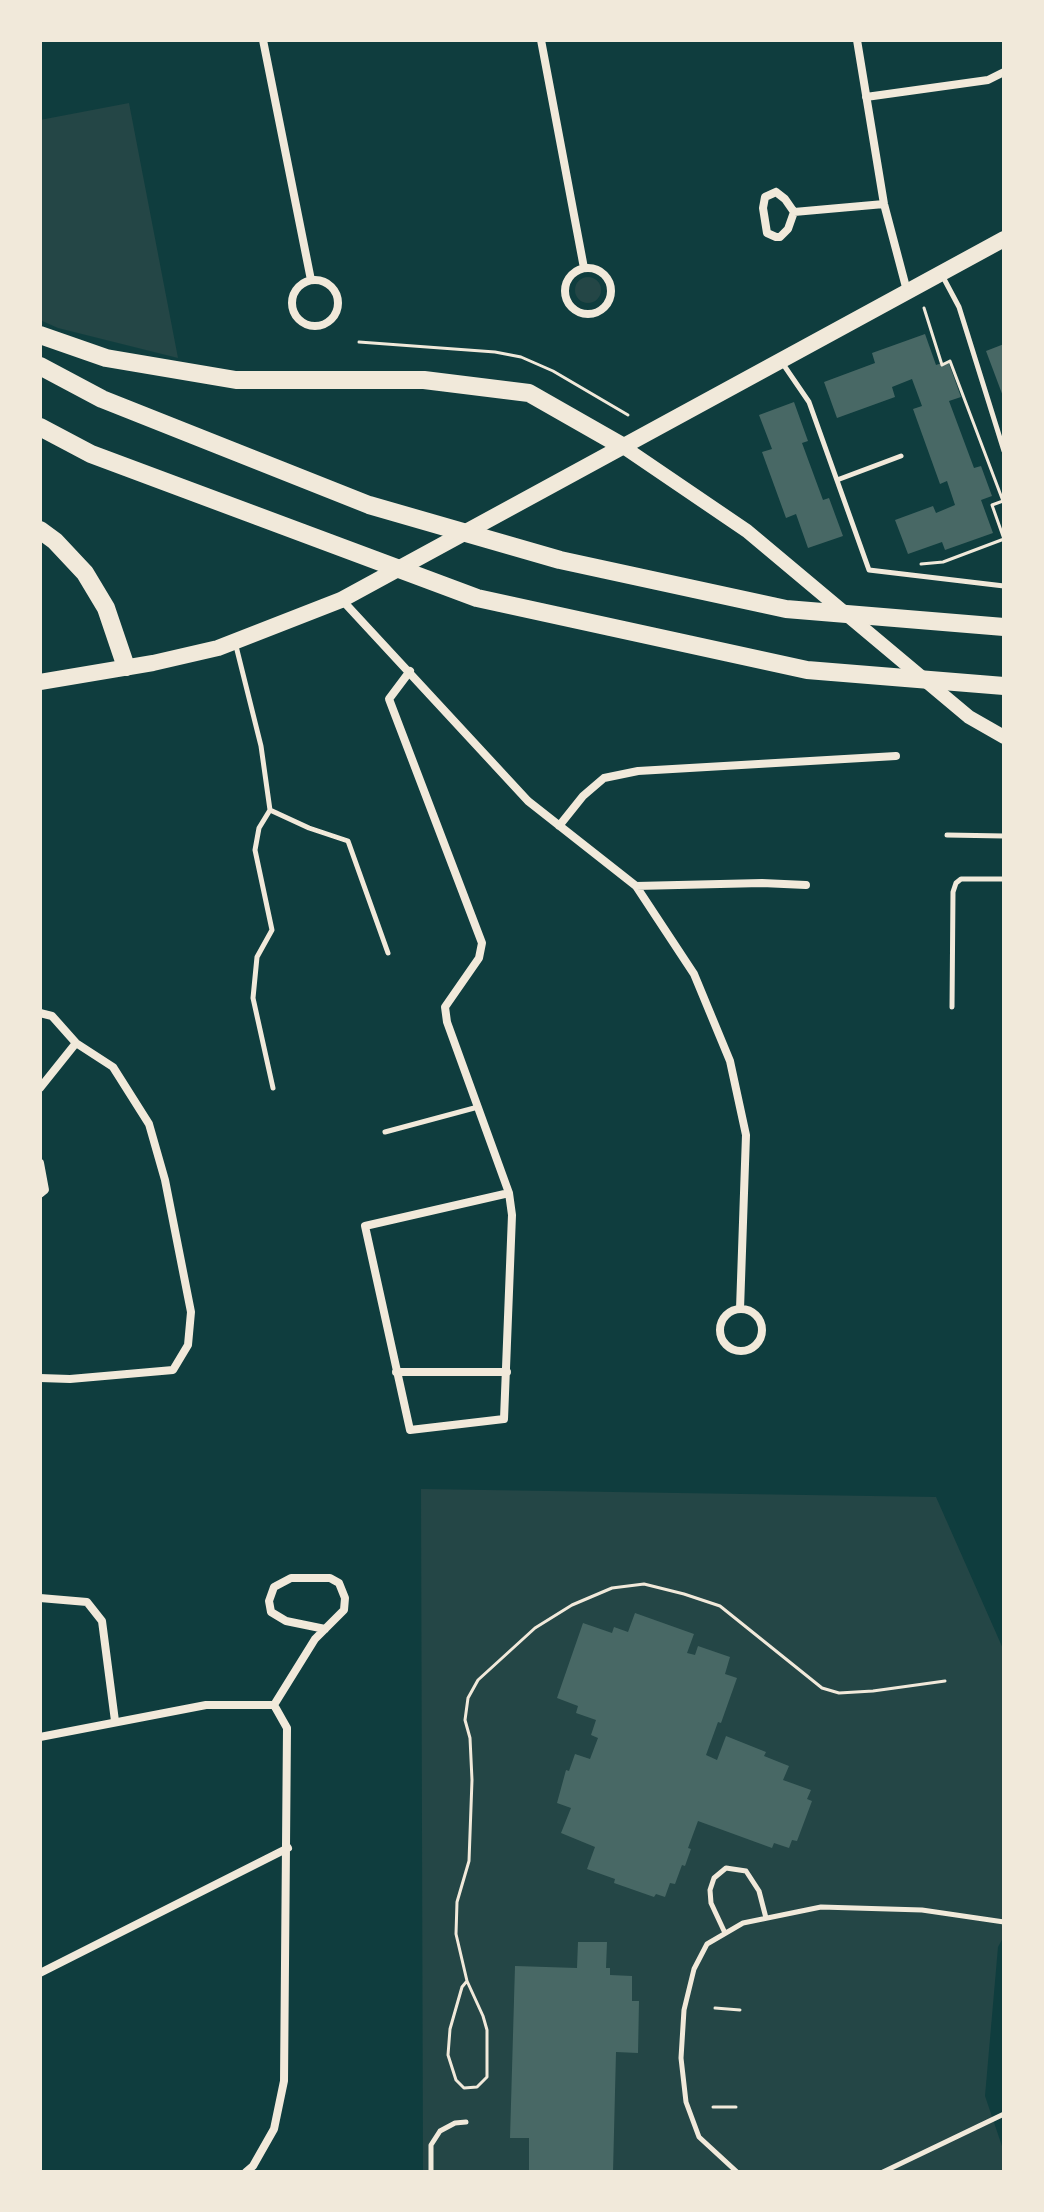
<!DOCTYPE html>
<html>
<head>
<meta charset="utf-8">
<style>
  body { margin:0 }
  #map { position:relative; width:1044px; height:2212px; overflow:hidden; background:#0f3d3e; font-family:"Public Sans",sans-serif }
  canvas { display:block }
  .frame { position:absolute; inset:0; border:42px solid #f1e9da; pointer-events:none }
</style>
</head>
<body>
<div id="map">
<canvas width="1044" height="2212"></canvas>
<div class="frame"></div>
</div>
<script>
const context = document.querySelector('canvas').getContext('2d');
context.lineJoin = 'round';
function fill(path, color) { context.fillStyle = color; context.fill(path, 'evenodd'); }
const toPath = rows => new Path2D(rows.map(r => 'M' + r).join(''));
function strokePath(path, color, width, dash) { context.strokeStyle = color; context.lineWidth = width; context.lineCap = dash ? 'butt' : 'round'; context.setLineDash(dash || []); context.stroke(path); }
const green = toPath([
  [129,103,178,358,58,328,40,320,40,120],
  '575 290a13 13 0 1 1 26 0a13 13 0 1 1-26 0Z',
  [421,1489,936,1497,1004,1651,1004,1936,998,1947,985,2096,1004,2152,1004,2172,423,2172]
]);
const building = toPath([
  [925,334,936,365,948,361,961,397,949,401,974,468,981,466,992,496,981,500,993,533,945,550,942,542,908,554,895,520,933,506,936,513,955,505,947,481,940,484,913,409,922,406,912,379,892,387,895,397,837,418,824,382,875,363,872,353],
  [1004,344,1004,399,986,351],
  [794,402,808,441,802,443,823,500,829,498,843,536,808,548,796,514,786,518,762,452,772,449,759,415],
  [635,1613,694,1634,687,1653,695,1655,698,1646,730,1657,725,1674,737,1678,721,1723,718,1722,706,1755,717,1760,726,1736,766,1752,764,1756,789,1766,783,1780,811,1790,807,1799,812,1801,797,1841,792,1840,789,1848,774,1843,772,1848,698,1821,688,1848,691,1849,685,1866,682,1865,675,1884,670,1883,665,1897,656,1894,654,1897,614,1883,615,1879,587,1869,595,1847,561,1833,571,1808,557,1803,566,1770,569,1771,575,1754,590,1759,598,1738,591,1735,596,1720,576,1713,578,1706,557,1698,583,1623,612,1633,614,1627,628,1632],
  [578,1942,607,1942,606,1968,610,1968,610,1975,632,1976,632,2001,639,2001,638,2053,616,2052,613,2172,529,2172,529,2138,510,2138,515,1966,577,1968]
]);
const path = toPath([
  [359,342,495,352,521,357,553,371,628,415],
  [921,564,943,562,1004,539,992,505,1003,501,950,361,942,365,924,308],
  [467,1981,462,1987,450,2029,448,2055,456,2080,464,2088,477,2087,487,2077,487,2030,483,2016,467,1981,456,1934,457,1902,469,1861,472,1780,470,1738,465,1720,468,1698,478,1680,535,1628,572,1605,612,1588,644,1584,684,1594,720,1606,822,1688,839,1693,873,1691,945,1681],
  [715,2008,740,2010],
  [713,2107,736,2107]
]);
const service = toPath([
  [943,277,959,307,1004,451],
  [783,364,809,402,869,570,1004,586],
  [837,480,901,456],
  [236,646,261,746,270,810,259,828,255,850,272,930,257,957,253,998,273,1088],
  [270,810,309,828,348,841,388,953],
  [947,835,1004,836],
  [952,1007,953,892,956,883,961,879,1004,879],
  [385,1132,478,1107],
  [725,1933,711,1903,710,1890,714,1878,726,1868,746,1871,759,1891,766,1918],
  [431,2172,431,2145,440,2131,455,2123,466,2122],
  [737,2172,699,2137,686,2102,681,2058,684,2010,694,1969,707,1944,743,1923,821,1907,922,1910,1004,1922],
  [883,2172,1004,2114]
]);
const minor = toPath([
  [263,40,311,280],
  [541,40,584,268],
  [857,40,884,204,907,291],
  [866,97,988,80,1004,72],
  [776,192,785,199,794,212,788,229,780,237,776,237,767,233,763,208,765,197,776,192],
  [794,212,884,204],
  '565 291a23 23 0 1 1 46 0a23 23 0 1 1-46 0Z',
  '292 303a23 23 0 1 1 46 0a23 23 0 1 1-46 0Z',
  [342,600,528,801,636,886,694,974,730,1061,746,1135,740,1309],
  [410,671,389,699,482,943,479,958,445,1007,447,1022,509,1193,512,1215,504,1419,410,1430,365,1226,509,1193],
  [559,826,583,796,604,778,638,771,896,756],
  [636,886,762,883,806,885],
  [40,1013,52,1016,76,1043,113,1067,149,1124,165,1180,191,1312,188,1345,173,1370,70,1379,40,1378],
  [40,1088,76,1043],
  [40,1163,45,1190,40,1194],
  '720 1330a21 21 0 1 1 42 0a21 21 0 1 1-42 0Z',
  [396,1372,507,1372],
  [40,1598,87,1602,102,1621,115,1721],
  [274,1705,315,1639,344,1610,345,1598,339,1583,330,1578,291,1578,274,1587,269,1601,271,1612,286,1621,325,1629],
  [40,1737,206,1705,274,1705],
  [40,1973,288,1848],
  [246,2172,253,2166,274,2129,284,2081,287,1728,274,1705]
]);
const secondary = toPath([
  [622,446,747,531,969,717,1004,737]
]);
const primary = toPath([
  [40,682,153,663,218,648,341,600,1004,239]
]);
const motorway = toPath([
  [40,335,106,358,236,380,424,380,529,393,622,446],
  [40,366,102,399,369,505,560,560,786,609,1004,627],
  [40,427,91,454,477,598,807,670,1004,686],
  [40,530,55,541,85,573,106,608,126,667]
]);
fill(green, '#244646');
fill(building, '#486865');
strokePath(path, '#f1e9da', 3);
strokePath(service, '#f1e9da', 5);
strokePath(minor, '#f1e9da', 8);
strokePath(secondary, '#f1e9da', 14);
strokePath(primary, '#f1e9da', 16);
strokePath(motorway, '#f1e9da', 18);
</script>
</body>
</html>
